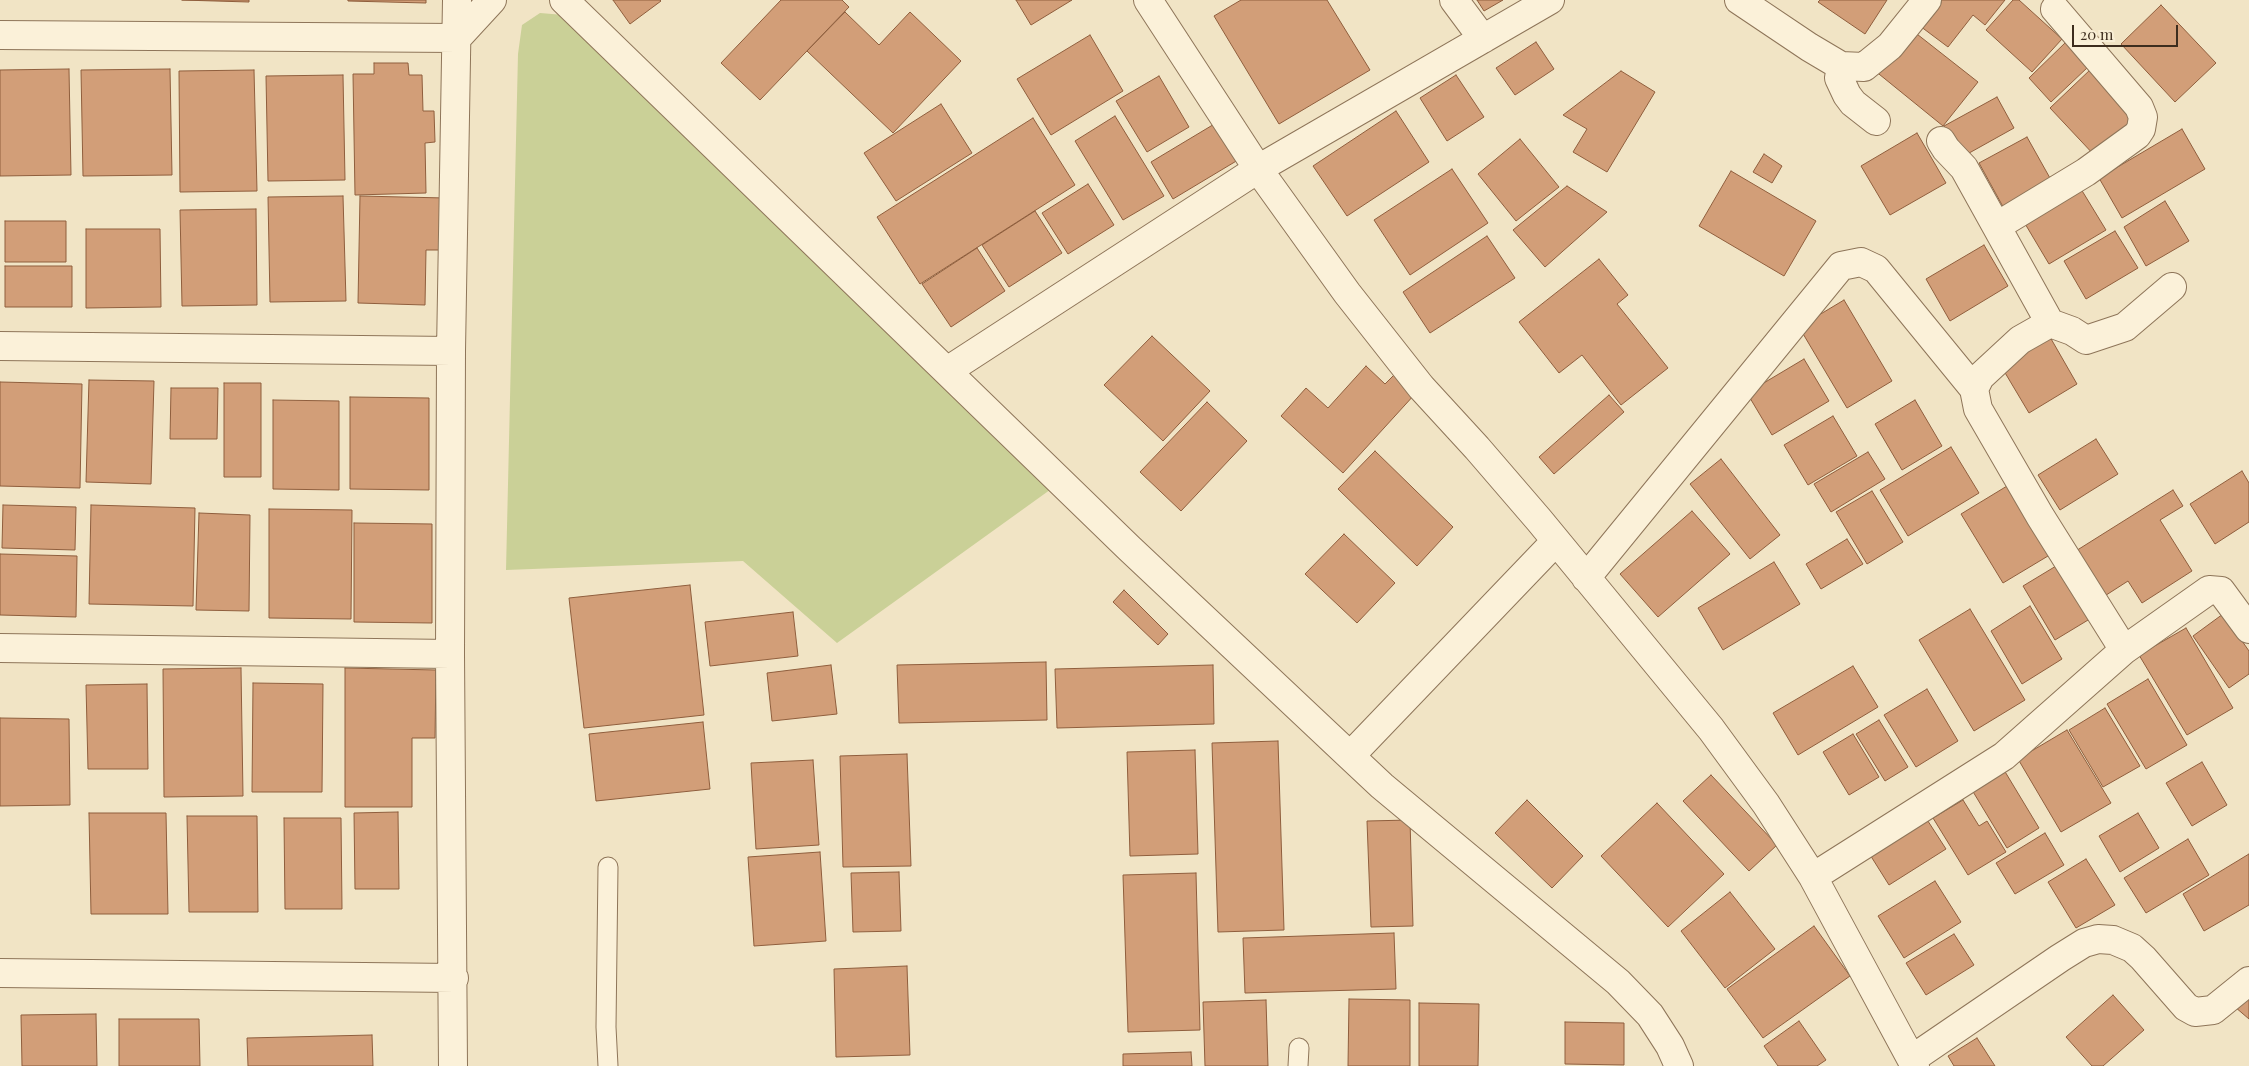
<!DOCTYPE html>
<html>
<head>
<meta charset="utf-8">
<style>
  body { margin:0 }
  #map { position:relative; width:2249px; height:1066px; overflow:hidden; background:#f1e4c5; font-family:"Playfair Display",serif }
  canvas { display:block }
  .scale { position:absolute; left:2072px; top:25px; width:106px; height:22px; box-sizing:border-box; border:2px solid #3d2d1e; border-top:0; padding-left:6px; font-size:15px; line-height:18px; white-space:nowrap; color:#3d2d1e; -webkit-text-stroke:4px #f8eed5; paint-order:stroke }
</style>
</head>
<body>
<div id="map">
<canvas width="2249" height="1066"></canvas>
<div class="scale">20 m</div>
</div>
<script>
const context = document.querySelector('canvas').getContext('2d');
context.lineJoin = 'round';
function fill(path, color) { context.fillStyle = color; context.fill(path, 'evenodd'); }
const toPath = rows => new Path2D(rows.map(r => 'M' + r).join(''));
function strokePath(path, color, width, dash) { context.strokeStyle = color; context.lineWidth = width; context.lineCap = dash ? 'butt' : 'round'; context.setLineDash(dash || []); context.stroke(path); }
const green = toPath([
  [540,13,564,15,1054,487,837,643,743,561,506,570,518,54,522,25]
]);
const building = toPath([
  [182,0,249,0,249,2,182,0],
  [348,0,426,0,426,3,348,1,348,0],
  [613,0,660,0,661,1,630,24,613,0],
  [781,0,842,0,849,7,760,100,721,63,781,0],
  [1016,0,1072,0,1031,25,1016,0],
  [1241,0,1327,0,1370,70,1279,124,1214,16,1241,0],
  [1477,0,1503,0,1484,11,1477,0],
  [1820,0,1887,0,1865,34,1818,2,1820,0],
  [1934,0,2005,0,1985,25,1973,15,1948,47,1916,23,1934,0],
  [2013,0,2019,0,2062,39,2032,72,1986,30,2013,0],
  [2161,5,2216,63,2175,102,2121,44,2161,5],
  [845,12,879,45,910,12,961,61,893,133,807,51,845,12],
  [1908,27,1978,82,1943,126,1874,70,1908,27],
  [1090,35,1123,91,1051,135,1017,79,1090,35],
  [1536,42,1554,69,1515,95,1496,68,1536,42],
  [2066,42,2088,67,2051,102,2029,78,2066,42],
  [374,63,408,63,409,75,422,75,423,111,434,111,435,142,425,143,426,193,355,195,353,74,374,74,374,63],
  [69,69,71,175,0,176,0,70,69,69],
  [170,69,172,175,83,176,81,70,170,69],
  [2091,69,2138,118,2096,157,2050,108,2091,69],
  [254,70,257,191,180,192,179,71,254,70],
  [1621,71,1655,92,1607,172,1573,152,1587,129,1563,115,1621,71],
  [343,75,345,180,268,181,266,76,343,75],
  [1456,75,1484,117,1447,141,1420,98,1456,75],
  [1159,76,1189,127,1147,152,1116,101,1159,76],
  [1997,97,2014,128,1962,157,1944,126,1997,97],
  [941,104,972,153,896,201,864,153,941,104],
  [1396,111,1429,162,1347,216,1313,166,1396,111],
  [1115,116,1164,196,1123,220,1075,141,1115,116],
  [1033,118,1075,185,920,284,877,217,1033,118],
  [1216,123,1238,160,1173,199,1151,162,1216,123],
  [2182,129,2205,169,2122,218,2099,178,2182,129],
  [1917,133,1946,183,1890,215,1861,166,1917,133],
  [2027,137,2055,187,2007,214,1979,163,2027,137],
  [1520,139,1559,187,1516,221,1478,174,1520,139],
  [1764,154,1782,166,1772,183,1753,172,1764,154],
  [1452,169,1488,223,1410,275,1374,220,1452,169],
  [1731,171,1816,221,1784,276,1699,226,1731,171],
  [1088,184,1114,225,1068,254,1042,213,1088,184],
  [1567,186,1607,212,1545,267,1513,230,1567,186],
  [2081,189,2106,230,2049,264,2024,222,2081,189],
  [343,196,346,301,270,302,268,197,343,196],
  [360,196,445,198,445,250,426,250,425,305,358,303,360,196],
  [2165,201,2189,241,2146,266,2124,227,2165,201],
  [256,209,257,305,182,306,180,210,256,209],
  [1035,211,1062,253,1009,287,982,245,1035,211],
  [5,221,66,221,66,262,5,262,5,221],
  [86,229,160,229,161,307,86,308,86,229],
  [2115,231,2138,268,2086,299,2064,261,2115,231],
  [1487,236,1515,278,1430,333,1403,292,1487,236],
  [1984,245,2008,286,1950,321,1926,279,1984,245],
  [977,248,1005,291,951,327,922,284,977,248],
  [1599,259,1628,295,1617,304,1668,368,1621,405,1582,355,1559,373,1519,322,1599,259],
  [5,266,72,266,72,307,5,307,5,266],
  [1844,300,1892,381,1847,408,1799,327,1844,300],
  [1152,336,1210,391,1163,441,1104,385,1152,336],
  [2050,337,2077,384,2029,413,2001,366,2050,337],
  [1804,359,1829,401,1772,435,1747,393,1804,359],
  [1366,366,1385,384,1394,375,1415,394,1343,473,1281,416,1306,388,1328,408,1366,366],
  [89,380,154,381,151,484,86,482,89,380],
  [0,382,82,384,80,488,0,486,0,382],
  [224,383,261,383,261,477,224,477,224,383],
  [171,388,218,388,217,439,170,439,171,388],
  [1609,395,1624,412,1554,474,1539,457,1609,395],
  [350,397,429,398,429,490,350,489,350,397],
  [273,400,339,401,339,490,273,489,273,400],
  [1915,400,1942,446,1902,470,1875,424,1915,400],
  [1207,402,1247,441,1181,511,1140,472,1207,402],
  [1833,416,1857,456,1808,485,1784,445,1833,416],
  [2096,439,2118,474,2060,510,2038,475,2096,439],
  [1951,447,1979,493,1908,536,1880,490,1951,447],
  [1375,451,1453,527,1417,566,1338,489,1375,451],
  [1868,452,1885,479,1831,512,1814,484,1868,452],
  [1721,459,1780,535,1750,559,1690,484,1721,459],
  [2242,471,2249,483,2249,522,2215,544,2190,504,2242,471],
  [2012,483,2053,553,2003,583,1961,514,2012,483],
  [2173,490,2183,506,2160,520,2192,571,2142,603,2128,581,2100,599,2071,554,2173,490],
  [1872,491,1903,542,1867,564,1836,512,1872,491],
  [3,505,76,507,75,550,2,548,3,505],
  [91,505,195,508,193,606,89,604,91,505],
  [269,509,352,510,351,619,269,618,269,509],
  [1692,511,1730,554,1658,617,1620,574,1692,511],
  [199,513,250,515,249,611,196,610,199,513],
  [354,523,432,524,432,623,354,622,354,523],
  [1344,534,1395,583,1357,623,1305,574,1344,534],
  [1847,539,1863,564,1821,589,1806,564,1847,539],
  [0,554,77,556,76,617,0,615,0,554],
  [2066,560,2098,614,2055,640,2023,586,2066,560],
  [1774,562,1800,604,1723,650,1698,608,1774,562],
  [690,585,704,715,584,728,569,598,690,585],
  [1124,590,1168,634,1158,645,1113,602,1124,590],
  [2030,606,2062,659,2022,684,1991,631,2030,606],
  [1970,609,2025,700,1974,731,1919,640,1970,609],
  [793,612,798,656,710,666,705,622,793,612],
  [2223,614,2249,651,2249,674,2229,688,2193,636,2223,614],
  [2186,628,2233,708,2187,735,2139,655,2186,628],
  [1046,662,1047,720,899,723,897,665,1046,662],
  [831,665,837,714,772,721,767,673,831,665],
  [1213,665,1214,724,1057,728,1055,669,1213,665],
  [1853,666,1878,707,1798,755,1773,713,1853,666],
  [241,668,243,796,164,797,163,669,241,668],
  [345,668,436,670,435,738,412,738,412,807,345,807,345,668],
  [2148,679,2187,745,2146,769,2107,704,2148,679],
  [253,683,323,684,322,792,252,792,253,683],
  [147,684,148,769,88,769,86,685,147,684],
  [1927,689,1958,741,1916,767,1884,715,1927,689],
  [2105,708,2140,766,2103,787,2069,730,2105,708],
  [0,718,69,719,70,805,0,806,0,718],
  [1879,720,1908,767,1885,781,1856,734,1879,720],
  [703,722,710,789,596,801,589,734,703,722],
  [2067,730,2111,803,2061,832,2018,759,2067,730],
  [1853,734,1879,777,1849,795,1823,752,1853,734],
  [1278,741,1284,930,1218,932,1212,743,1278,741],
  [1195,750,1198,854,1130,856,1127,752,1195,750],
  [907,754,911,866,843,867,840,756,907,754],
  [813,760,819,845,756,849,751,763,813,760],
  [2202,762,2227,805,2192,826,2166,783,2202,762],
  [2004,770,2039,828,2007,848,1972,790,2004,770],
  [1711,775,1777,845,1749,871,1683,801,1711,775],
  [1527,800,1583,856,1552,888,1495,833,1527,800],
  [1963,800,1979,826,1987,821,2006,852,1968,875,1933,818,1963,800],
  [1657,803,1724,874,1668,927,1601,856,1657,803],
  [398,812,399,889,355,889,354,813,398,812],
  [89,813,166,813,168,914,91,914,89,813],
  [2138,813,2159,848,2120,872,2099,836,2138,813],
  [1924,815,1946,849,1889,885,1867,850,1924,815],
  [187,816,257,816,258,912,189,912,187,816],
  [284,818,341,818,342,909,285,909,284,818],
  [1410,820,1413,926,1371,927,1367,821,1410,820],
  [2045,833,2064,865,2015,894,1996,863,2045,833],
  [2188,839,2209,875,2146,913,2124,878,2188,839],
  [820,852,826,941,754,946,748,857,820,852],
  [2249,854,2249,905,2204,931,2183,894,2249,854],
  [2086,859,2115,905,2076,928,2048,882,2086,859],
  [899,872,901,931,853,932,851,873,899,872],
  [1196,873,1200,1030,1128,1032,1123,875,1196,873],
  [1935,881,1961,922,1904,958,1878,916,1935,881],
  [1730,892,1775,949,1725,988,1681,931,1730,892],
  [1814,926,1850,976,1763,1038,1727,989,1814,926],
  [1394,933,1396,989,1245,993,1243,938,1394,933],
  [1954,934,1974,965,1926,995,1906,963,1954,934],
  [907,966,910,1055,836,1057,834,969,907,966],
  [2249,990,2249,1019,2235,1007,2249,990],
  [2113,995,2144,1030,2103,1066,2092,1066,2066,1037,2113,995],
  [1349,999,1410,1000,1410,1066,1348,1066,1349,999],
  [1266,1000,1268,1066,1205,1066,1203,1002,1266,1000],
  [1419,1003,1479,1004,1478,1066,1419,1066,1419,1003],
  [96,1014,97,1066,22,1066,21,1015,96,1014],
  [119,1019,199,1019,200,1066,119,1066,119,1019],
  [1799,1021,1826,1060,1817,1066,1778,1066,1764,1046,1799,1021],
  [1565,1022,1624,1023,1624,1065,1565,1064,1565,1022],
  [372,1035,373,1066,248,1066,247,1038,372,1035],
  [1977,1038,1995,1066,1954,1066,1948,1056,1977,1038],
  [1191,1052,1192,1066,1123,1066,1123,1054,1191,1052]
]);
const service = toPath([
  [608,867,606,1027,608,1066],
  [1298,1066,1299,1048]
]);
const minor = toPath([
  [564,0,1129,548,1350,756,1382,786,1618,982,1650,1015,1670,1046,1679,1066],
  [1148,0,1258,169,1347,293,1421,387,1477,448,1539,520,1711,729,1766,804,1813,877,1915,1066],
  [1454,0,1483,39],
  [1739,0,1809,47,1841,66,1839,78,1847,95,1853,103,1876,121],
  [0,35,457,38,492,0],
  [1841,66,1864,67,1890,46,1927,0],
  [1941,141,1946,149,1964,168,2050,323,2020,340,1980,377,1974,389,1978,409,2040,516,2124,650],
  [1997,226,2086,172,2137,135,2141,129,2143,117,2139,107,2055,9],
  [2050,323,2072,331,2086,340,2125,327,2172,287],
  [0,346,451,351],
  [947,371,1258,169,1550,0],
  [1586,578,1841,266,1861,262,1876,269,1974,389],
  [0,648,450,654],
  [1350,756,1556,541],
  [1813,877,2004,756,2124,650,2209,590,2221,591,2249,629],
  [0,973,454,978],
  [1912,1059,2060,958,2084,943,2098,939,2113,940,2132,948,2143,958,2186,1007,2195,1012,2213,1010,2249,981],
  [453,1066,450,654,451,351,457,0]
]);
fill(green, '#cad097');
fill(building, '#d29e78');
strokePath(building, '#8f5e3d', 1);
strokePath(service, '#8e7559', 21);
strokePath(minor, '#8e7559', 30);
strokePath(service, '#fbf1d9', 19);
strokePath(minor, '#fbf1d9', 28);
</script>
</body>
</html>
